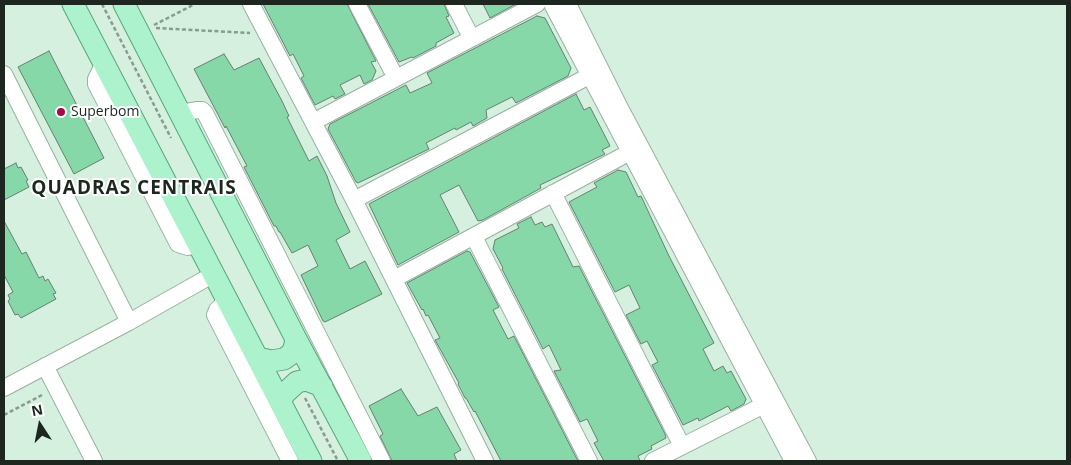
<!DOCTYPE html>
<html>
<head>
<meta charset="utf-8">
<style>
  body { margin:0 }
  #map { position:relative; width:1071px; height:465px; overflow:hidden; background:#d5f0df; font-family:"Open Sans",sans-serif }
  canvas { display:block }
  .frame { position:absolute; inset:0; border:5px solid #1d2720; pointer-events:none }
  .north { position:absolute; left:15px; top:400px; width:50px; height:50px; -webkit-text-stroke:4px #fff; paint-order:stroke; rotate:349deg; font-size:14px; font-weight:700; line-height:20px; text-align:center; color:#1d2720 }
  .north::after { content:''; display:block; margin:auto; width:18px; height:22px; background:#1d2720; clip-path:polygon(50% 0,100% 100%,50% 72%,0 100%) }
</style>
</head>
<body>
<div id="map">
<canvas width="1071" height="465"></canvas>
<div class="frame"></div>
<div class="north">N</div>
</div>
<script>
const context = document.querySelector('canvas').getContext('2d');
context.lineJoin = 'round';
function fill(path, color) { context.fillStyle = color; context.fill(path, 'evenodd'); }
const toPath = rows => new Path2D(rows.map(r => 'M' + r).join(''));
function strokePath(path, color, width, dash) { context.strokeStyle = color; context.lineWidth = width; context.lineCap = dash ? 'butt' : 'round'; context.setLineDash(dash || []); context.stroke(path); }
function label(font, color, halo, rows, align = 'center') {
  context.font = font + ' "Open Sans",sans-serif'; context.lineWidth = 4; context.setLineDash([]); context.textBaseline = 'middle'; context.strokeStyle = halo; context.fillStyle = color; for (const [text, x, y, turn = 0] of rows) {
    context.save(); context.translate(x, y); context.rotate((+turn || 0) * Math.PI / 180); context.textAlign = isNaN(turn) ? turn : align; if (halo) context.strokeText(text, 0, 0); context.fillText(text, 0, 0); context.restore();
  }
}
const building = toPath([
  [263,4,347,4,376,61,371,62,376,71,372,80,364,84,360,75,340,85,345,94,335,99,333,96,315,105,301,78,304,76,293,54,290,56,263,4],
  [368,4,444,4,449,16,446,17,454,33,436,43,436,46,413,58,412,57,399,62,368,4],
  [483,4,516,4,490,18,483,4],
  [537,16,545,18,571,68,568,76,516,103,512,97,486,110,487,118,473,126,471,122,456,130,455,128,426,143,429,149,358,183,356,182,328,129,330,124,406,85,410,93,432,83,427,73,537,16],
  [49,51,104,158,74,174,18,67,49,51],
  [224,54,234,70,259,58,282,101,289,116,287,117,309,161,317,156,327,176,336,203,350,232,336,240,350,269,365,261,382,294,325,322,323,321,301,275,318,266,308,245,292,253,280,232,279,232,276,226,274,226,244,167,247,166,226,126,225,128,194,69,224,54],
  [576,94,584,110,590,107,605,136,610,146,602,150,605,154,540,185,541,188,483,220,478,221,459,185,440,195,459,232,398,265,369,204,576,94],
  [16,163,18,168,21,167,28,180,26,181,29,187,4,200,4,169,16,163],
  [618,170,626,172,638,197,641,196,669,256,714,343,703,349,714,371,723,366,727,373,731,371,746,399,744,404,731,411,728,406,699,421,698,418,683,425,652,365,658,362,647,341,641,344,626,315,640,308,629,285,615,292,571,206,569,202,597,187,594,183,618,170],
  [531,217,535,225,542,222,545,227,552,224,573,267,579,266,665,434,666,438,651,446,652,449,638,456,640,461,604,461,594,443,598,441,587,419,580,422,554,371,561,370,549,345,543,349,502,269,503,268,493,249,495,240,519,228,517,224,531,217],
  [4,221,22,254,26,252,39,278,43,276,45,281,48,279,56,293,53,294,56,299,21,318,18,314,15,315,8,301,10,299,8,295,13,292,4,275,4,221],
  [467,251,470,252,499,307,493,310,508,339,514,336,578,461,501,461,475,411,474,412,466,398,465,398,458,384,459,383,435,340,440,338,428,315,426,316,423,309,422,310,407,283,467,251],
  [401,389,418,416,437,407,461,450,454,454,457,461,392,461,380,436,383,434,369,406,401,389]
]);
const path = toPath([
  [102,4,171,138],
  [154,25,195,4],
  [156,28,250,33],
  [305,398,338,461],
  [4,415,42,395]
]);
const minor = toPath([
  [251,4,354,200,485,461],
  [357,4,396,78],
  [454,4,471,37],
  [552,4,793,461],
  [568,4,620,108,808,461],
  [104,63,96,79,96,84,178,244,188,247,199,245],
  [4,74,129,322],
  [180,113,198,110,202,110,205,113,382,461],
  [313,122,537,4],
  [553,193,682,446],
  [354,200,589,76],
  [474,237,589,461],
  [394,279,630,152],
  [227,300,217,310,215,315,290,461],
  [45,366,94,461],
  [4,388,129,322,214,274],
  [653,461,764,405]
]);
const major = toPath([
  [73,4,311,461],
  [124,4,296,339,361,461],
  [258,358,271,361,284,359,291,354,294,349,296,339],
  [280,402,284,394,297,382,306,380,322,386]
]);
const markers = [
  [61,112,5,"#a10a4b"]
];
const poiNames = [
  ["Superbom",71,112]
];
const districtNames = [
  ["QUADRAS CENTRAIS",134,189]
];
fill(building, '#86d8a9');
strokePath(building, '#667f6f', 1);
strokePath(minor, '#97b1a1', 18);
strokePath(major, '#56a67a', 23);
strokePath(path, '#879b8e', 2.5, [4, 2.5]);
strokePath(minor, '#fff', 16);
strokePath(major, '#acf3cd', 21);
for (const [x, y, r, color] of markers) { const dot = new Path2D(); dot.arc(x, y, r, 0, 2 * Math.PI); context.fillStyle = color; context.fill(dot); strokePath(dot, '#fff', 2); }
label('14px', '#1d2720', '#fff', poiNames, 'left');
context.letterSpacing = '1px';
label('bold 19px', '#1d2720', '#fff', districtNames);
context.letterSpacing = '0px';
</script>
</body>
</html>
